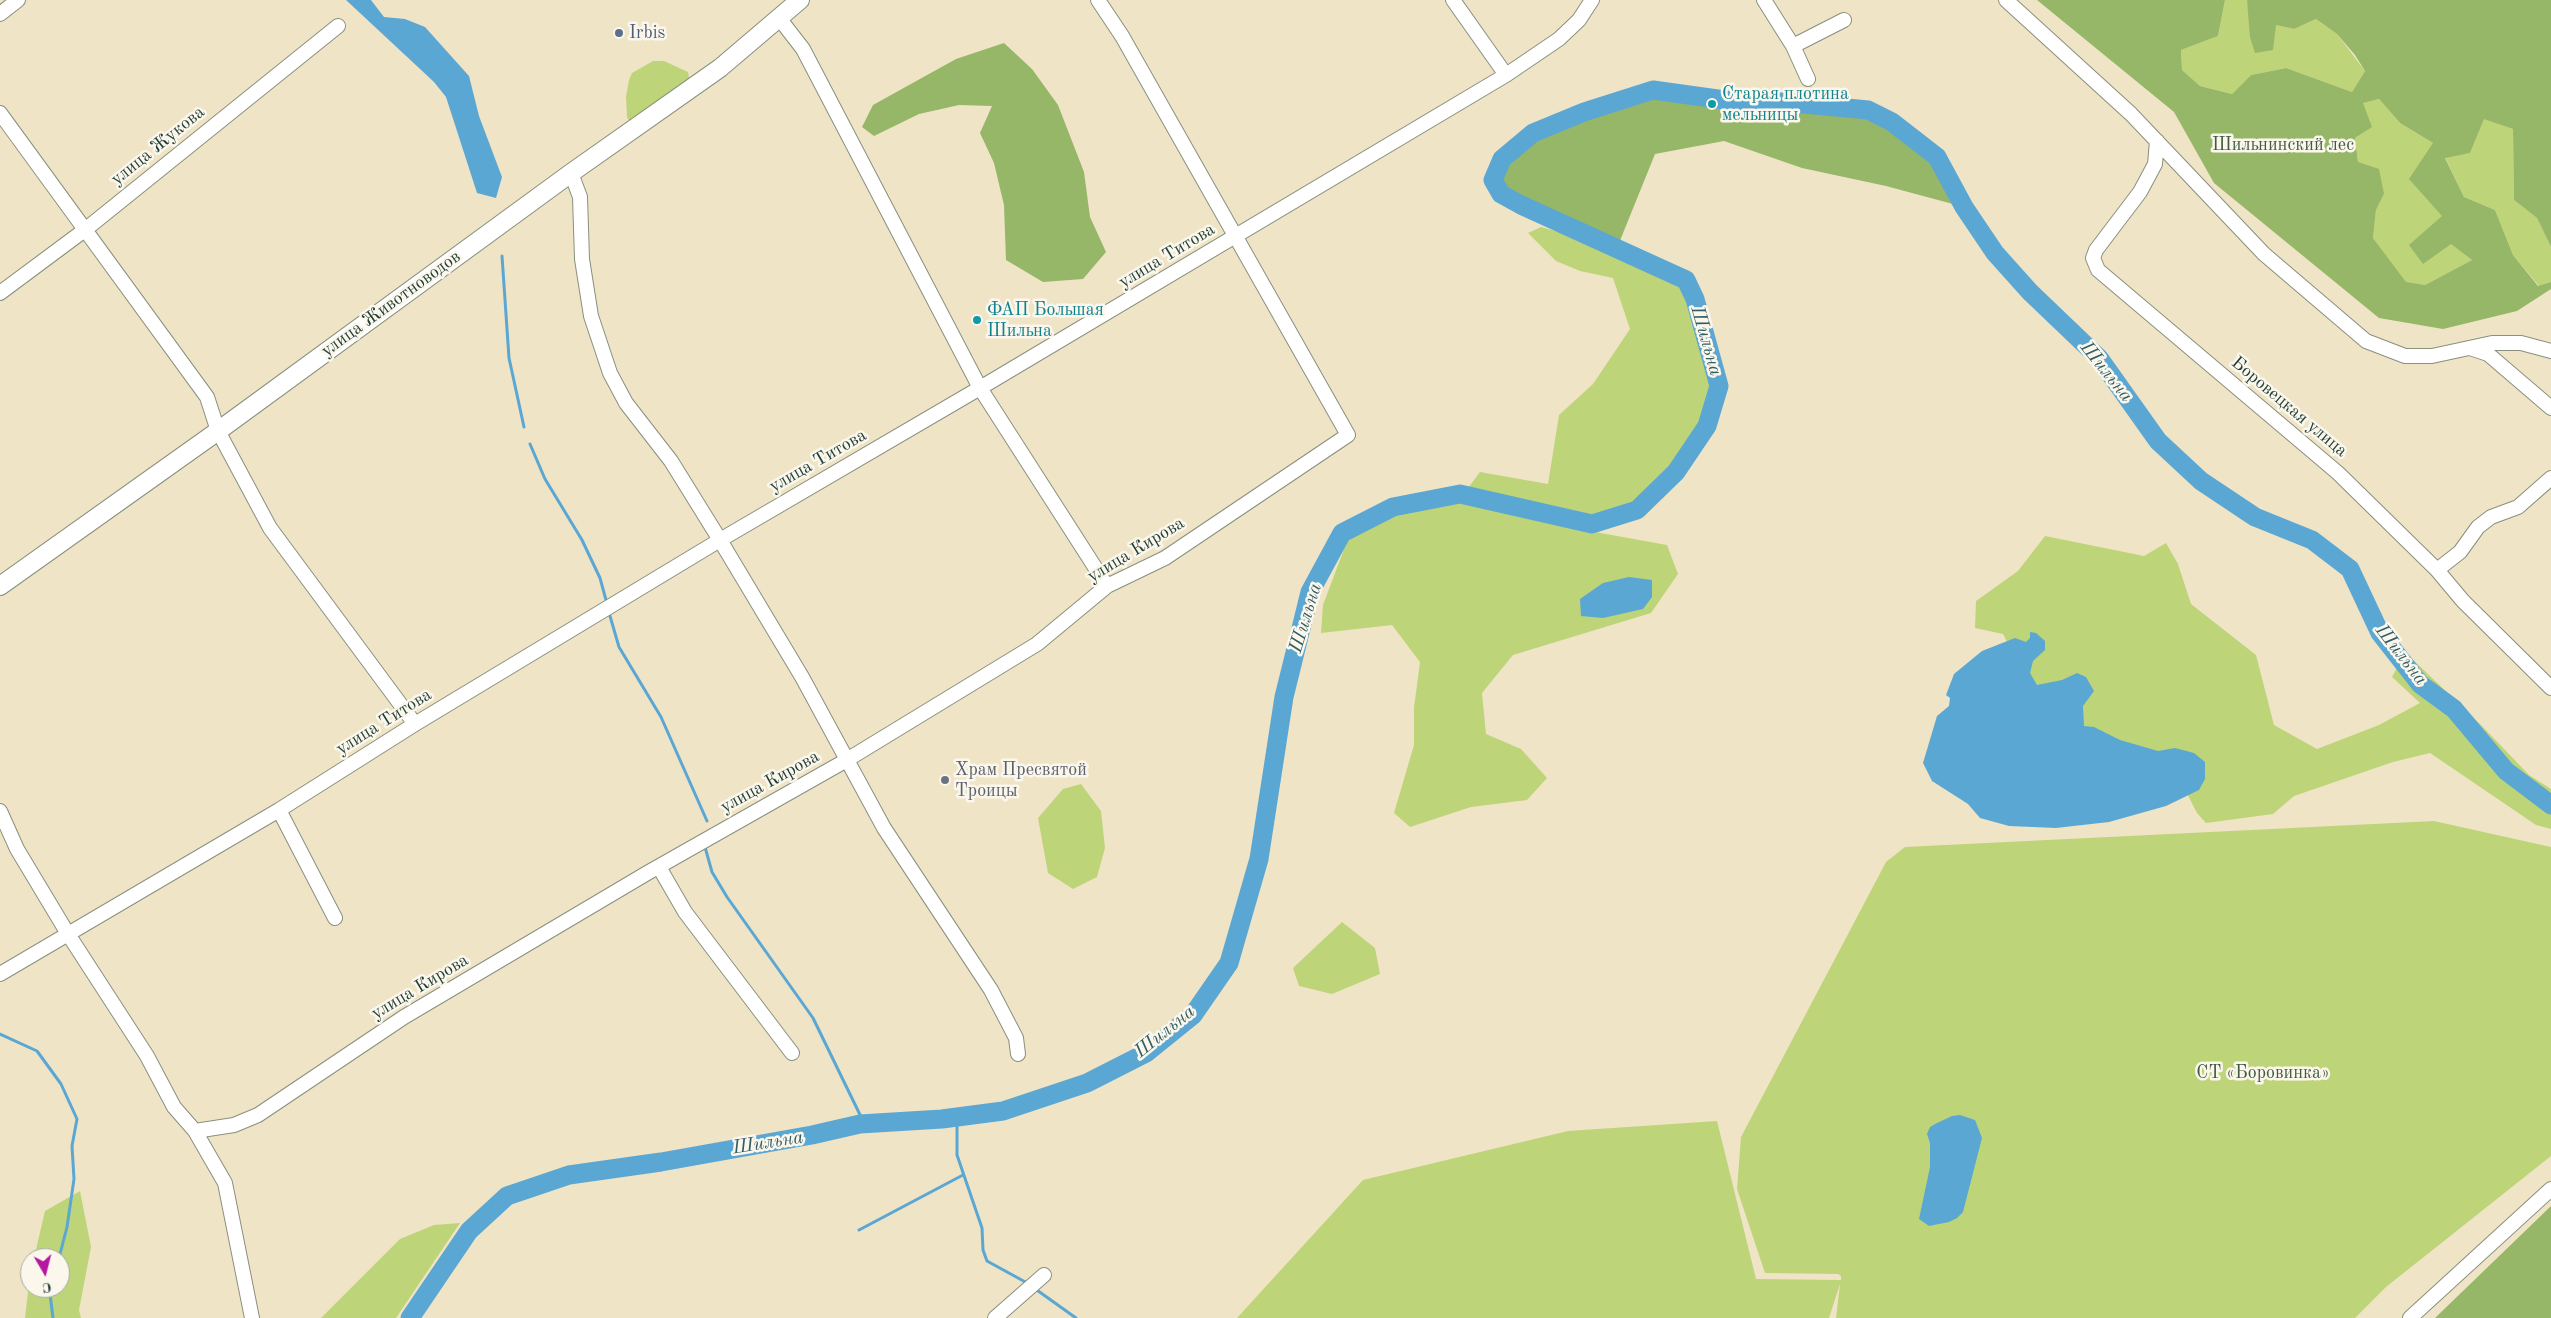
<!DOCTYPE html>
<html>
<head>
<meta charset="utf-8">
<style>
  body { margin:0 }
  #map { position:relative; width:2551px; height:1318px; overflow:hidden; background:#f0e4c7; font-family:"Old Standard TT",serif }
  canvas { display:block }
  .north { position:absolute; left:20px; top:1248px; width:50px; height:50px; box-sizing:border-box; background:#fbf7ec; border:1px solid #a3ada2; border-radius:50%; rotate:172deg; font-size:14px; font-weight:700; line-height:20px; text-align:center; color:#1f3d34 }
  .north::after { content:''; display:block; margin:auto; width:18px; height:22px; background:#b5179e; clip-path:polygon(50% 0,100% 100%,50% 72%,0 100%) }
</style>
</head>
<body>
<div id="map">
<canvas width="2551" height="1318"></canvas>
<div class="north">С</div>
</div>
<script>
const context = document.querySelector('canvas').getContext('2d');
context.lineJoin = 'round';
function fill(path, color) { context.fillStyle = color; context.fill(path, 'evenodd'); }
const toPath = rows => new Path2D(rows.map(r => 'M' + r).join(''));
function strokePath(path, color, width, dash) { context.strokeStyle = color; context.lineWidth = width; context.lineCap = dash ? 'butt' : 'round'; context.setLineDash(dash || []); context.stroke(path); }
function label(font, color, halo, rows, align = 'center') {
  context.font = font + ' "Old Standard TT",serif'; context.lineWidth = 5; context.setLineDash([]); context.textBaseline = 'middle'; context.strokeStyle = halo; context.fillStyle = color; for (const [text, x, y, turn = 0] of rows) {
    context.save(); context.translate(x, y); context.rotate((+turn || 0) * Math.PI / 180); context.textAlign = isNaN(turn) ? turn : align; if (halo) context.strokeText(text, 0, 0); context.fillText(text, 0, 0); context.restore();
  }
}
const green = toPath([
  [2225,0,2247,0,2248,7,2276,25,2294,29,2316,19,2337,34,2365,71,2352,92,2286,68,2251,75,2232,94,2200,86,2182,70,2181,50,2218,36],
  [653,61,664,61,688,72,690,83,631,126,627,117,626,97,629,80,632,73],
  [2379,99,2400,123,2433,143,2442,216,2452,244,2472,260,2425,285,2406,283,2373,238,2376,210,2384,194,2358,162,2355,138,2371,127,2362,103],
  [2484,118,2513,129,2514,200,2537,218,2551,247,2551,282,2539,286,2513,255,2495,210,2464,197,2445,157,2470,153],
  [1541,227,1617,248,1629,244,1695,299,1722,369,1708,441,1663,498,1624,520,1573,528,1667,545,1678,574,1651,613,1513,655,1482,693,1486,734,1521,749,1547,778,1527,800,1471,807,1410,827,1394,813,1414,745,1414,708,1420,662,1392,625,1321,633,1323,605,1352,528,1404,505,1457,503,1480,472,1548,484,1559,415,1593,384,1630,329,1613,278,1580,271,1556,261,1528,233],
  [2045,536,2144,556,2166,543,2178,564,2191,604,2256,655,2274,725,2317,749,2379,725,2420,703,2392,677,2405,652,2481,725,2529,775,2551,789,2551,829,2536,825,2430,753,2393,762,2294,796,2273,814,2206,823,2197,813,2174,768,2094,740,2028,683,2003,634,1975,628,1976,601,2018,571],
  [1081,784,1101,811,1105,848,1097,877,1073,889,1048,873,1038,818,1063,789],
  [2434,821,2551,847,2551,1156,2386,1287,2355,1318,1836,1318,1840,1284,1829,1318,1237,1318,1363,1180,1568,1131,1717,1121,1756,1279,1841,1280,1841,1276,1838,1274,1765,1273,1737,1189,1741,1137,1886,862,1905,847],
  [1342,922,1375,948,1380,974,1332,994,1299,986,1293,968],
  [80,1191,91,1247,79,1310,81,1318,25,1318,30,1275,30,1288,60,1288,60,1258,34,1258,45,1211],
  [460,1223,396,1318,321,1318,400,1239,434,1225]
]);
const forest = toPath([
  [2037,0,2225,0,2218,36,2181,50,2182,70,2200,86,2232,94,2251,75,2286,68,2352,92,2365,71,2355,55,2337,34,2316,19,2294,29,2276,25,2273,50,2255,53,2250,37,2247,0,2551,0,2551,247,2537,218,2514,200,2513,129,2484,119,2470,153,2445,158,2464,197,2495,210,2513,255,2538,286,2551,282,2551,289,2517,311,2443,329,2379,318,2214,183,2174,112],
  [2379,99,2400,123,2433,143,2409,179,2442,216,2409,245,2423,264,2451,244,2472,260,2425,285,2406,282,2373,238,2376,210,2384,194,2379,169,2358,162,2355,138,2372,127,2363,103],
  [1004,43,1032,69,1058,105,1084,172,1090,217,1106,252,1083,279,1043,282,1006,260,1004,205,994,163,980,133,992,106,959,105,919,114,874,136,862,127,873,105,956,59],
  [1653,90,1732,101,1783,102,1868,110,1892,122,1937,157,1964,207,1886,186,1802,168,1724,141,1655,154,1617,248,1501,194,1493,180,1502,159,1533,133,1584,112],
  [2551,1206,2551,1318,2435,1318]
]);
const water = toPath([
  [346,0,371,0,384,17,405,19,425,27,469,76,479,116,502,177,496,198,477,193,446,97,434,82],
  [1629,577,1652,580,1652,597,1643,609,1603,618,1581,616,1580,599,1603,583],
  [2030,632,2036,633,2045,641,2045,650,2033,661,2030,673,2037,685,2062,680,2077,673,2086,677,2094,691,2083,706,2084,726,2094,727,2120,740,2158,751,2175,748,2194,753,2205,762,2205,779,2199,790,2166,806,2109,822,2056,828,2009,826,1980,818,1968,804,1932,781,1923,763,1937,716,1949,706,1950,698,1946,695,1954,674,1982,651,2015,638,2026,642,2030,638],
  [1960,1115,1975,1120,1982,1138,1963,1212,1957,1218,1949,1222,1929,1226,1919,1219,1930,1167,1930,1143,1927,1134,1930,1127,1937,1123,1952,1116]
]);
const stream = toPath([
  [502,256,509,358,524,427],
  [530,444,545,479,582,540,600,578,606,600],
  [610,616,619,647,661,717,707,821],
  [705,847,712,872,727,897,813,1018,864,1123],
  [0,1034,37,1051,61,1084,77,1119,72,1146,74,1179,67,1227,59,1258],
  [957,1117,957,1155,982,1228,983,1250,987,1261,1029,1284],
  [859,1230,963,1175],
  [51,1288,50,1294,53,1318],
  [1034,1288,1076,1318]
]);
const river = toPath([
  [410,1318,469,1231,507,1196,569,1175,661,1162,812,1135,860,1124,942,1119,1003,1111,1087,1083,1146,1053,1193,1015,1229,963,1259,859,1284,697,1310,592,1342,533,1393,507,1460,494,1592,524,1637,510,1676,472,1707,426,1719,386,1695,299,1686,280,1521,205,1501,194,1493,180,1502,159,1533,133,1584,112,1653,90,1732,101,1783,102,1868,110,1892,122,1937,157,1964,207,1995,253,2030,292,2099,358,2158,441,2201,481,2255,517,2312,540,2350,569,2380,633,2420,684,2454,709,2506,771,2551,805]
]);
const minor = toPath([
  [1453,0,1506,75],
  [1764,0,1793,46,1808,79],
  [2006,0,2131,114,2264,254,2366,341,2405,356,2432,356,2492,343,2521,343,2551,351],
  [0,14,18,0],
  [779,18,803,49,980,388,1107,586],
  [1793,46,1844,20],
  [0,113,207,397,218,431,270,528,415,724],
  [2157,141,2155,164,2140,192,2096,250,2093,258,2098,270,2338,473,2437,570,2463,601,2551,688],
  [571,173,580,197,582,259,591,316,610,373,626,403,671,461,720,540,802,677,884,828,991,990,1016,1038,1018,1054],
  [0,293,86,229,338,26],
  [2470,348,2488,354,2551,408],
  [2437,570,2460,552,2478,527,2491,517,2518,507,2551,478],
  [279,810,335,918],
  [0,811,17,849,68,934,147,1056,174,1107,195,1131,225,1183,252,1318],
  [659,867,685,912,792,1053],
  [0,974,279,810,415,724,720,540,980,388,1506,75,1559,39,1579,20,1592,0],
  [195,1131,234,1125,258,1115,404,1017,649,872,845,761,1037,644,1107,586,1165,558,1348,435,1122,36,1098,0],
  [995,1318,1044,1275],
  [2410,1318,2551,1189]
]);
const major = toPath([
  [0,586,218,431,571,173,720,68,800,0]
]);
const markers = [
  [619,33,5,"#5c6f8a"],
  [1712,104,5,"#0f9aa8"],
  [977,320,5,"#0f9aa8"],
  [945,780,5,"#6b7280"]
];
const serviceNames = [
  ["Irbis",629,33]
];
const cultureNames = [
  ["Старая плотина",1722,94],
  ["мельницы",1722,115],
  ["ФАП Большая",987,310],
  ["Шильна",987,331]
];
const parkNames = [
  ["Шильнинский лес",2283,145],
  ["СТ «Боровинка»",2263,1073]
];
const streetNames = [
  ["улица Жукова",158,146,-39],
  ["улица Титова",1167,256,-31],
  ["улица Животноводов",391,304,-36],
  ["Боровецкая улица",2289,407,40],
  ["улица Титова",818,461,-30],
  ["улица Кирова",1136,550,-31],
  ["улица Титова",384,722,-32],
  ["улица Кирова",770,782,-29],
  ["улица Кирова",420,987,-31]
];
const worshipNames = [
  ["Храм Пресвятой",955,770],
  ["Троицы",955,791]
];
const waterNames = [
  ["Шильна",1706,341,74],
  ["Шильна",2106,372,51],
  ["Шильна",1306,618,-73],
  ["Шильна",2401,655,52],
  ["Шильна",1165,1032,-39],
  ["Шильна",768,1143,-9]
];
fill(green, '#bed478');
fill(forest, '#96b668');
fill(water, '#5ba7d3');
strokePath(stream, '#5ba7d3', 3);
strokePath(river, '#5ba7d3', 19);
strokePath(minor, '#88907e', 16);
strokePath(major, '#88907e', 20);
strokePath(minor, '#fff', 14);
strokePath(major, '#fff', 18);
for (const [x, y, r, color] of markers) { const dot = new Path2D(); dot.arc(x, y, r, 0, 2 * Math.PI); context.fillStyle = color; context.fill(dot); strokePath(dot, '#fbf7ec', 2); }
label('18px', '#4e5e75', '#fbf7ec', serviceNames, 'left');
label('18px', '#0d838f', '#fbf7ec', cultureNames, 'left');
label('18px', '#3f5b42', '#fbf7ec', parkNames);
label('18px', '#1f3d34', '#fbf7ec', streetNames);
label('18px', '#5b616d', '#fbf7ec', worshipNames, 'left');
label('italic 19px', '#315d64', '#fbf7ec', waterNames);
</script>
</body>
</html>
